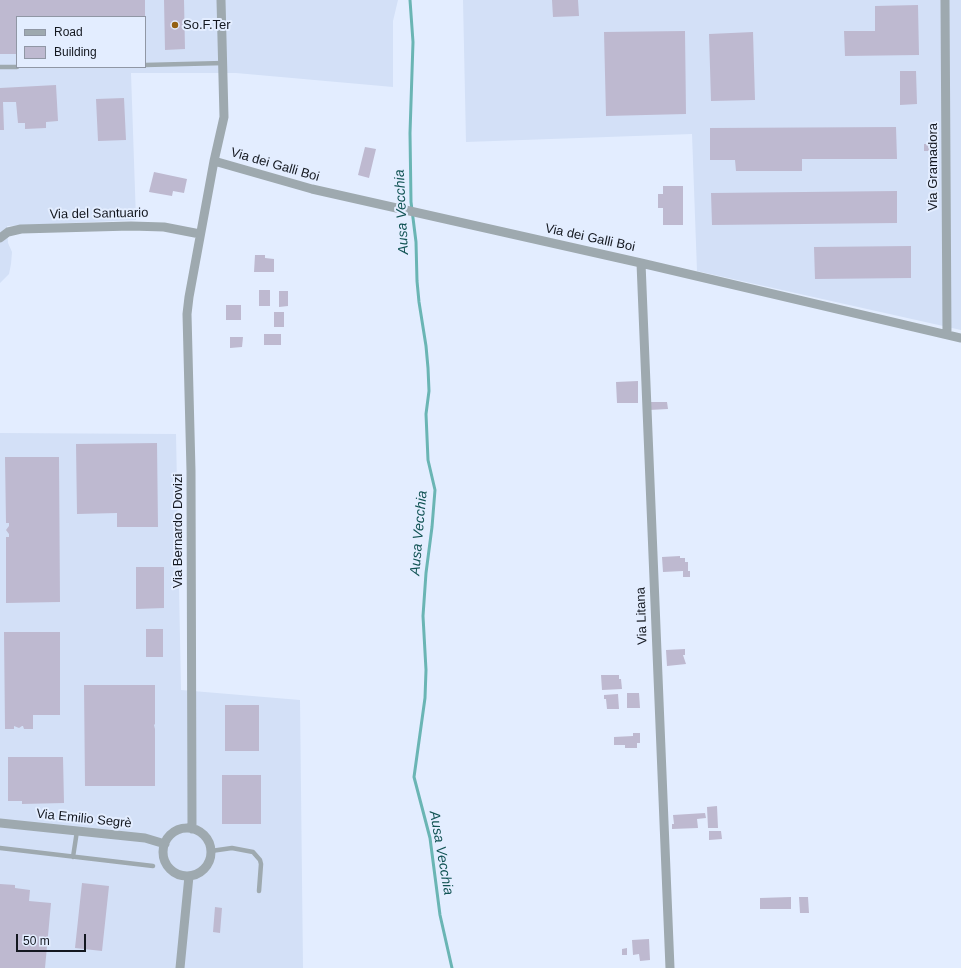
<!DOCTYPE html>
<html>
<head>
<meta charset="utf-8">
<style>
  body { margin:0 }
  #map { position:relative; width:961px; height:968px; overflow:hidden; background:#e3edff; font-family:Arial,sans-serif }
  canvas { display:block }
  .legend { position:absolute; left:16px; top:16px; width:130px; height:52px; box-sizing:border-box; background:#e3edff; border:1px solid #9097a5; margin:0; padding:5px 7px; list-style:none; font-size:12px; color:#13171f }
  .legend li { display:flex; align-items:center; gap:8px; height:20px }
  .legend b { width:20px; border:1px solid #9097a5 }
  .scale { position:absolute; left:16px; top:934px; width:70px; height:18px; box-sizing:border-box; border:2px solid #13171f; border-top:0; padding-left:5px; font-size:12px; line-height:14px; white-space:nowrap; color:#13171f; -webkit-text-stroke:3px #e3edff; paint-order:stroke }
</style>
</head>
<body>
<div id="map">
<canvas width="961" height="968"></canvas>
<ul class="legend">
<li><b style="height:5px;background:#9ea9af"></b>Road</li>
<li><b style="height:11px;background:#beb9d0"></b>Building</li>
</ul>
<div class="scale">50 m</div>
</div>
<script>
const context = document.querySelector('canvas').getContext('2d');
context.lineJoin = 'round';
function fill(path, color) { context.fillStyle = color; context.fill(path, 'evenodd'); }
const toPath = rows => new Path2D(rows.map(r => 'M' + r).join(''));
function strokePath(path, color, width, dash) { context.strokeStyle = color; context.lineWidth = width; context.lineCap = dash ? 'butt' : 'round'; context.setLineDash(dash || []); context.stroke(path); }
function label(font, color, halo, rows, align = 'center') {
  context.font = font + ' Arial,sans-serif'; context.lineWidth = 4; context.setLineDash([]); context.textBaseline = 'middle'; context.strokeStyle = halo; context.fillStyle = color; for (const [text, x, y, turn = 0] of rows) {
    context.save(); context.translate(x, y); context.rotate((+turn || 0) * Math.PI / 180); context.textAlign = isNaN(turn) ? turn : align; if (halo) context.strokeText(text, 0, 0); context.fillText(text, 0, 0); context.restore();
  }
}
const built = toPath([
  [0,0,398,0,393,21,393,87,236,73,131,73,136,220,7,226,8,243,12,252,11,264,9,274,0,283],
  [17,17,145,17,145,67,17,67],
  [463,0,961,0,961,330,697,271,692,134,466,142],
  [0,433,176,434,181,690,300,700,303,968,0,968]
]);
const stream = toPath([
  [410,0,413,42,410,133,411,202,416,242,417,281,419,302,426,346,428,368,429,391,426,414,428,460,435,490,432,527,426,573,423,616,426,670,425,698,414,777,430,838,440,915,452,968]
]);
const building = toPath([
  [0,0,145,0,145,17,17,17,17,54,0,54],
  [164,0,184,0,185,49,165,50],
  [552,0,578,0,579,16,553,17],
  [918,5,919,55,845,56,844,31,875,31,875,6],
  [685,31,686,114,606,116,604,32],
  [753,32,755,100,711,101,709,34],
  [900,71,916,71,917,104,900,105],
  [56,85,58,121,46,122,46,128,25,129,25,123,18,123,16,102,3,102,4,130,0,130,0,88],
  [124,98,126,140,98,141,96,99],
  [896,127,897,159,802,159,802,171,736,171,735,160,710,160,710,128],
  [924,144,930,144,930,151,924,151],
  [365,147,376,149,369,178,358,175],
  [154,172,187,179,184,193,173,191,172,196,149,192],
  [663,186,683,186,683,225,663,225,663,208,658,208,658,194,663,194],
  [897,191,897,223,712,225,711,193],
  [911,246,911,278,815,279,814,247],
  [255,255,265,255,265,258,274,259,274,272,254,272],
  [259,290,270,290,270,306,259,306],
  [279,291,288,291,288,306,279,307],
  [226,305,241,305,241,320,226,320],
  [274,312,284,312,284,327,274,327],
  [264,334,281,334,281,345,264,345],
  [230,337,243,337,242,347,230,348],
  [638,381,638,403,617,403,616,382],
  [649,402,667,402,668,409,649,410],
  [157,443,158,527,117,527,117,513,77,514,76,444],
  [5,457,59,457,60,602,6,603,6,537,9,537,9,534,6,530,9,526,9,523,6,523],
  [680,556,680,558,685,558,685,562,688,562,688,571,690,571,690,577,683,577,683,571,663,572,662,557],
  [136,567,164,567,164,608,136,609],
  [146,629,163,629,163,657,146,657],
  [4,632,60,632,60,715,33,715,33,729,24,729,23,726,22,726,19,728,14,726,14,729,5,729],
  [685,649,685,655,683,655,686,664,667,666,666,650],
  [601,675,619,675,619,679,621,679,622,689,602,690],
  [84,685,155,685,155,724,154,725,155,729,155,786,85,786],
  [627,693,639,693,640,708,627,708],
  [618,694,619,709,607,709,606,699,604,699,604,695],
  [225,705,259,705,259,751,225,751],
  [633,733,640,733,640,743,637,743,637,748,625,748,625,745,614,745,614,737,633,736],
  [8,757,63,757,64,803,22,804,22,801,8,801],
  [222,775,261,775,261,824,222,824],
  [717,806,718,828,708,828,707,807],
  [705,813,706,818,697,819,698,828,672,829,672,824,674,824,673,815],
  [709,831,721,831,722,839,709,840],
  [82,883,109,886,102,951,75,948],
  [0,884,15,885,15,888,30,890,29,901,51,903,45,968,0,968],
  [791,897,791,909,760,909,760,898],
  [799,897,808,897,809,913,800,913],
  [215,907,222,908,220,933,213,932],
  [649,939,650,960,640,961,639,954,633,955,632,940],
  [627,948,627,955,622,955,622,949]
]);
const service = toPath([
  [145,65,224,63],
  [0,67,17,67],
  [0,848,153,866],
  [211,851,232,848,253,852,260,860,261,864,259,891],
  [73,857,77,831]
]);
const minor = toPath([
  [945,0,947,334],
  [214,161,312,189,641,263,961,338],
  [0,238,8,232,21,229,131,226,164,227,200,234],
  [641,263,670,968],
  [0,823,145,838,165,844],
  '163 852a24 24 0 1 1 48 0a24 24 0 1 1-48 0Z',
  [192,829,191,471,187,314,189,297,214,161,224,117,221,0],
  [180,968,189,876]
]);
const markers = [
  [175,25,4,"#946114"]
];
const poiNames = [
  ["So.F.Ter",183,25]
];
const streetNames = [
  ["Via dei Galli Boi",275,165,16],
  ["Via Gramadora",933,167,-90],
  ["Via del Santuario",99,214,-1],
  ["Via dei Galli Boi",590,238,12],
  ["Via Bernardo Dovizi",178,531,-90],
  ["Via Litana",642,616,-92],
  ["Via Emilio Segrè",84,819,6]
];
const waterNames = [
  ["Ausa Vecchia",402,212,-93],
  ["Ausa Vecchia",419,533,-85],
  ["Ausa Vecchia",441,853,80]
];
fill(built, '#d3e0f7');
strokePath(stream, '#6ab5b4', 3);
fill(building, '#beb9d0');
strokePath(service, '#9ea9af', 4.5);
strokePath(minor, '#9ea9af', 9);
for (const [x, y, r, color] of markers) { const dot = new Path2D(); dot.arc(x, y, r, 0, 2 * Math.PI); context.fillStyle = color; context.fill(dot); strokePath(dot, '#e3edff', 1.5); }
label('13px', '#13171f', '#e3edff', poiNames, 'left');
label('13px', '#13171f', '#e3edff', streetNames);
label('italic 14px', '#115354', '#e3edff', waterNames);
</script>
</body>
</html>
